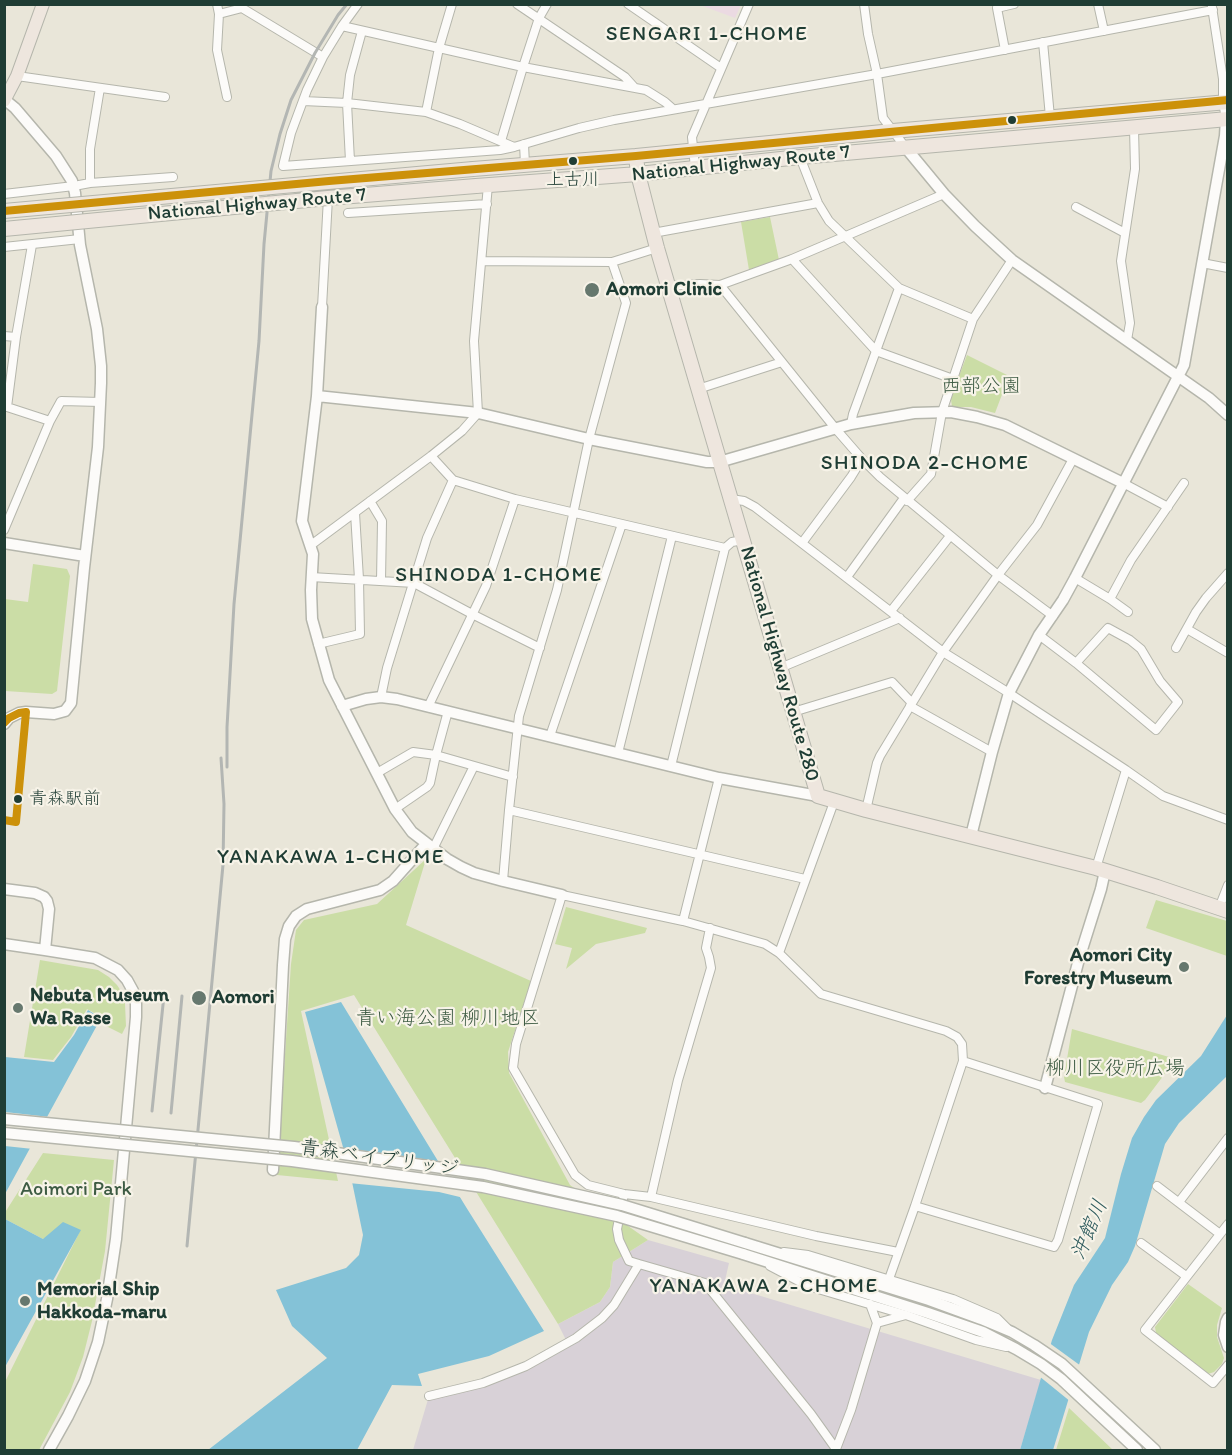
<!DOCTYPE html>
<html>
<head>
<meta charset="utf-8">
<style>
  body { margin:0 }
  #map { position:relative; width:1232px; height:1455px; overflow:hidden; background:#e9e6d9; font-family:Itim,sans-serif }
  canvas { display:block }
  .frame { position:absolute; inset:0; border:6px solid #1f3d34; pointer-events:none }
</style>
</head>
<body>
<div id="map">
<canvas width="1232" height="1455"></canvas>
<div class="frame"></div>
</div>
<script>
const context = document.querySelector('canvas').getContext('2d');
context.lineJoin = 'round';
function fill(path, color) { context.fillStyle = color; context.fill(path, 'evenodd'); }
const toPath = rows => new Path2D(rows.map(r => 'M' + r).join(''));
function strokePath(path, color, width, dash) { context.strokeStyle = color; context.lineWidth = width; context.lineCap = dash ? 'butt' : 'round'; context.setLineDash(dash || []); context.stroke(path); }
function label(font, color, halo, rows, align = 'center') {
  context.font = font + ' Itim,"Klee One",sans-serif'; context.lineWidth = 4.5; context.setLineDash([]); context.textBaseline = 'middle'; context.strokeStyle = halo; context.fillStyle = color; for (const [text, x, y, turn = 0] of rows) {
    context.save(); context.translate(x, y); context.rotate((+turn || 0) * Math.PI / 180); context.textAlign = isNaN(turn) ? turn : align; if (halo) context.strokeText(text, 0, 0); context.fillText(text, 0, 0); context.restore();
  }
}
const built = toPath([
  [700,5,741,5,735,18]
]);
const industrial = toPath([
  [648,1240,729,1263,724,1285,1041,1380,1020,1450,413,1450,429,1396,483,1383,567,1342,558,1324,600,1302,610,1287,613,1262]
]);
const green = toPath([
  [770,217,779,260,749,270,741,222],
  [967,355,1009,376,995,413,971,407,952,407,951,399,953,392],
  [33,564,67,569,70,576,57,691,52,694,5,691,5,599,28,602],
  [426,859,406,925,531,981,508,1052,509,1073,570,1185,648,1240,613,1262,610,1287,600,1302,558,1324,354,995,301,1011,338,1181,277,1175,291,964,296,930,304,920,377,904],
  [1156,900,1227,921,1227,956,1146,928],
  [566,907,647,928,645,933,596,944,566,969,572,948,555,944],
  [40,960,98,970,109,977,117,985,123,994,125,1004,126,1026,122,1034,100,1023,103,1018,87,1009,71,1037,53,1060,24,1057],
  [1072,1029,1176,1059,1145,1100,1141,1103,1065,1082,1064,1077],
  [43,1153,114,1160,105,1251,92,1321,83,1357,70,1392,39,1450,5,1450,5,1382,80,1231,43,1239,5,1219,4,1214],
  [1188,1284,1222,1308,1217,1325,1217,1337,1224,1358,1222,1364,1214,1372,1208,1374,1156,1333,1155,1327],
  [1069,1408,1113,1450,1056,1450]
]);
const water = toPath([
  [341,1002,466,1207,544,1331,489,1356,418,1374,422,1386,392,1385,357,1450,208,1450,327,1358,292,1326,276,1290,346,1268,359,1255,363,1235,350,1172,305,1012],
  [88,1010,101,1018,5,1194,5,1057,54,1062,74,1035],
  [1227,1015,1227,1076,1179,1123,1165,1144,1135,1246,1128,1262,1112,1285,1089,1332,1053,1450,1020,1450,1052,1340,1074,1285,1105,1238,1121,1174,1132,1138,1144,1117,1156,1100,1201,1056],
  [5,1219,43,1239,63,1222,81,1230,5,1367]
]);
const pier = toPath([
  [5,1112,50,1117,33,1149,5,1146],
  [340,1148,397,1155,442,1162,464,1198,439,1192,349,1183],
  [1048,1342,1081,1366,1071,1402,1039,1376]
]);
const minor = toPath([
  [217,4,219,14,242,8],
  [243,4,242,8,323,57],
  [517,4,625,77,634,87],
  [628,4,721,68],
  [864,4,868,34,877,74,883,118,906,148],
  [1098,4,1104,31],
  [1212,7,1223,79,1223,102,1226,119],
  [219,14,217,50,227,97],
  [342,26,358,4],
  [1043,42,1050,117],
  [1005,50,997,8,1014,4],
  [17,76,165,97],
  [303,101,347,103,426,112,460,124,514,147,579,128,614,120,877,74,1213,10],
  [426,112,439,48,452,4],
  [501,141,523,67,539,18,547,4],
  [524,144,525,165],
  [514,147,500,150,283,166,291,133,307,90,323,57,342,26,523,67,646,90,665,102,673,109],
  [800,157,818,203,829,221,899,288,973,319],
  [350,161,347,103,350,75,362,31],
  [695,168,692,137,749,4],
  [90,183,90,149,100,88],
  [4,194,74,186,90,183,173,177],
  [1076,207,1125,233],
  [348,213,487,204],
  [653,233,818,203],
  [4,247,80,239],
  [792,259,876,351,953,379],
  [482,261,612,262,657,248],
  [1202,263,1228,268],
  [720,285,835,428,862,459,880,477,998,575,1053,616],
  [669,286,700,284,720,285,792,259,944,194],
  [322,307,328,198],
  [4,336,16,337],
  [1127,340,1130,323,1121,261,1135,169,1134,128],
  [698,389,782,362],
  [4,406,50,421],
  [7,407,16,337,32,245],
  [851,424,853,414,899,288],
  [431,456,453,480,515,499,725,548],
  [1123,483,1168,507],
  [731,499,744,501,755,507,943,652,1009,693,1126,770,1163,796,1228,820],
  [370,501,382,521,381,581],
  [907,501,931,474,942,412,973,319,1012,260],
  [4,530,50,421,61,401,101,402],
  [802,543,851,477,862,459],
  [311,545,431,456,462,431,478,413,474,341,488,185],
  [311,577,414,583,472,614,540,648],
  [847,577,904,498],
  [1075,578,1110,599,1128,612],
  [1110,599,1131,560,1184,483],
  [891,611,950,536],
  [1187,629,1228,653],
  [1039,635,1076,663,1156,730,1178,702,1160,681,1141,649,1130,640,1108,628,1076,663],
  [318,644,360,634,359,579,355,513],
  [1176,648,1196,612,1206,598,1228,573],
  [780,668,900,618],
  [381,697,387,668,427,538,453,480],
  [910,706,992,752],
  [428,707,486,586,515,499],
  [793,712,892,682,912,703],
  [550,736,622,524],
  [618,753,672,536],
  [671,766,725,548,732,542,743,540],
  [377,773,413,752,436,755,513,777],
  [395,809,427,787,430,783,436,755,448,711],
  [509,810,805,879],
  [866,810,877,763,880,756,943,652,998,575,1037,525,1073,459],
  [433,849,474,766],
  [1096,868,1126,770],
  [503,881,509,810,519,716,557,590,589,439,626,303,612,262],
  [1219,908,1228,885],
  [683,921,719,778],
  [779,953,834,802],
  [1157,1186,1220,1234],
  [651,1197,678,1080,711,968,709,957,706,948,710,928],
  [1179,1202,1228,1138],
  [915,1206,1054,1247,1058,1240,1098,1104,963,1061],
  [1228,1224,1145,1330,1213,1383,1228,1365],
  [1141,1243,1186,1276],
  [784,1252,808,1255,953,1299,997,1318,1008,1329],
  [639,1264,705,1283,811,1414,836,1449,851,1410,877,1323],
  [770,1266,808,1286,906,1315,976,1340,1006,1347],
  [889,1279,915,1206,963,1061,962,1044,957,1037,946,1031,821,994,779,953,765,944,683,921,562,895,516,1044,513,1068,575,1175,588,1185,624,1194,651,1197,816,1236,898,1252],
  [870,1304,877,1323,906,1315],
  [429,1396,483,1383,526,1366,576,1338,602,1318,614,1305,639,1264,629,1261,619,1240,617,1229,623,1199]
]);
const tertiary = toPath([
  [4,99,15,108,56,156,72,181,75,193,80,245,97,329,101,366,101,383,98,447,84,568,71,703,65,711,54,714,26,712,19,713,9,718,4,724],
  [906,148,944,194,975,226,1012,260,1209,398,1228,415],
  [322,307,317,396,302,521,313,554,311,590,312,619,329,680,395,809,412,832,447,859,461,867,474,873,503,881,562,895],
  [317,396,478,413,589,439,707,462,719,462,851,424,914,413,951,412,977,417,1005,425,1123,483],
  [4,543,85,556],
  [342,706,366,699,381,697,397,699,719,778,818,796],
  [971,836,992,752,1009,693,1039,635,1063,600,1075,578,1184,365,1225,136,1226,119],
  [4,889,35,893,44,897,47,901,49,909,45,950,95,958,118,970,127,980,133,991,136,1004,136,1017,116,1239,107,1299,98,1342,85,1381,68,1416,49,1450],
  [4,944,45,950],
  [1045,1088,1079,959,1101,889,1105,871],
  [273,1170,283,965,285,939,289,926,296,916,307,909,380,890,393,881,426,844],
  [745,1243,929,1300,981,1319,1012,1332,1034,1345,1062,1364,1155,1450],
  [743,1254,928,1313,983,1332,1016,1349,1041,1364,1061,1379,1137,1450],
  [1228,1318,1226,1322,1224,1335,1228,1347]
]);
const primary = toPath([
  [4,101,17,76,43,4]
]);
const trunk = toPath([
  [636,156,638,174,657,248,818,796,866,810,1096,868,1157,887,1228,911],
  [473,169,636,156,893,131,1228,102],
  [476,186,638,174,800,157,1228,119]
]);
const rail = toPath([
  [227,767,227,727,234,604,259,341,264,244,271,171,280,134,291,100,315,53,338,15,347,4],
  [152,1111,164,995],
  [171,1113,182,996],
  [187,1246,223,865,224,804,221,758]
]);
const tertiaryBridge = toPath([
  [4,1119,294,1147,485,1174,622,1205,745,1243],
  [4,1133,292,1161,483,1187,617,1216,743,1254]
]);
const trunkBridge = toPath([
  [4,211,473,169],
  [4,229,328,198,476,186]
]);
const bus1 = toPath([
  [4,211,329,181,636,156,1228,100],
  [4,723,9,718,19,713,26,712,16,822,4,820]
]);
const markers = [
  [1012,120,5,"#1f3d34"],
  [573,161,5,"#1f3d34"],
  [592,290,8,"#66786e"],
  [18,799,5,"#1f3d34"],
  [1184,967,6,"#66786e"],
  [199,998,8,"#66786e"],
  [18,1008,6,"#66786e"],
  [25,1301,6,"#66786e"]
];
const busNames = [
  ["上古川",573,180],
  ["青森駅前",29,799,"left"]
];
const streetNames = [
  ["National Highway Route 7",741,164,-6],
  ["National Highway Route 7",257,205,-5],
  ["National Highway Route 280",779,664,74],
  ["青森ベイブリッジ",379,1159,8]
];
const poiNames = [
  ["Aomori Clinic",606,290],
  ["Aomori City",1172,956,"right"],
  ["Forestry Museum",1172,979,"right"],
  ["Nebuta Museum",30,996],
  ["Wa Rasse",30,1019],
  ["Aomori",212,998],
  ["Memorial Ship",37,1290],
  ["Hakkoda-maru",37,1313]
];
const parkNames = [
  ["西部公園",981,387],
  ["青い海公園 柳川地区",448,1019],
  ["柳川区役所広場",1115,1069],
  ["Aoimori Park",76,1190]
];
const neighbourhoodNames = [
  ["SENGARI 1-CHOME",707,35],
  ["SHINODA 2-CHOME",925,464],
  ["SHINODA 1-CHOME",499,576],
  ["YANAKAWA 1-CHOME",331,858],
  ["YANAKAWA 2-CHOME",764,1287]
];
const waterNames = [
  ["沖館川",1090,1230,-67]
];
fill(built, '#ebdae2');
fill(industrial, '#d8d1d7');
fill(green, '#cbdda6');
fill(water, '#84c2d7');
fill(pier, '#e9e6d9');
strokePath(minor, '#b5b6ac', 10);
strokePath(tertiary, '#b5b6ac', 13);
strokePath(primary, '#b5b6ac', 14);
strokePath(trunk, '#b5b6ac', 16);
strokePath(minor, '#fcfbf9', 8);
strokePath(tertiary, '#fcfbf9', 10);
strokePath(primary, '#eee6de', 12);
strokePath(trunk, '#eee6de', 14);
strokePath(rail, '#b3b6b3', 3);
strokePath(tertiaryBridge, '#b5b6ac', 13, []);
strokePath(trunkBridge, '#b5b6ac', 16, []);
strokePath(tertiaryBridge, '#fcfbf9', 10);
strokePath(trunkBridge, '#eee6de', 14);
strokePath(bus1, '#cc910a', 8);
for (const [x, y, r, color] of markers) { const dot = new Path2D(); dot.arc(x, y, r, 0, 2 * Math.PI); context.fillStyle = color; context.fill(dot); strokePath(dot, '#f7f3e8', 2); }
label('18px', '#1f3d34', '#f7f3e8', busNames);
label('20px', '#1f3d34', '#f7f3e8', streetNames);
label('bold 20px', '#1f3d34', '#f7f3e8', poiNames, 'left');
label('20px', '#3d5b43', '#f7f3e8', parkNames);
context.letterSpacing = '1.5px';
label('21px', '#1f3d34', '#f7f3e8', neighbourhoodNames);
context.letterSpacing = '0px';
label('italic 21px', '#2d5a5c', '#f7f3e8', waterNames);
</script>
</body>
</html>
